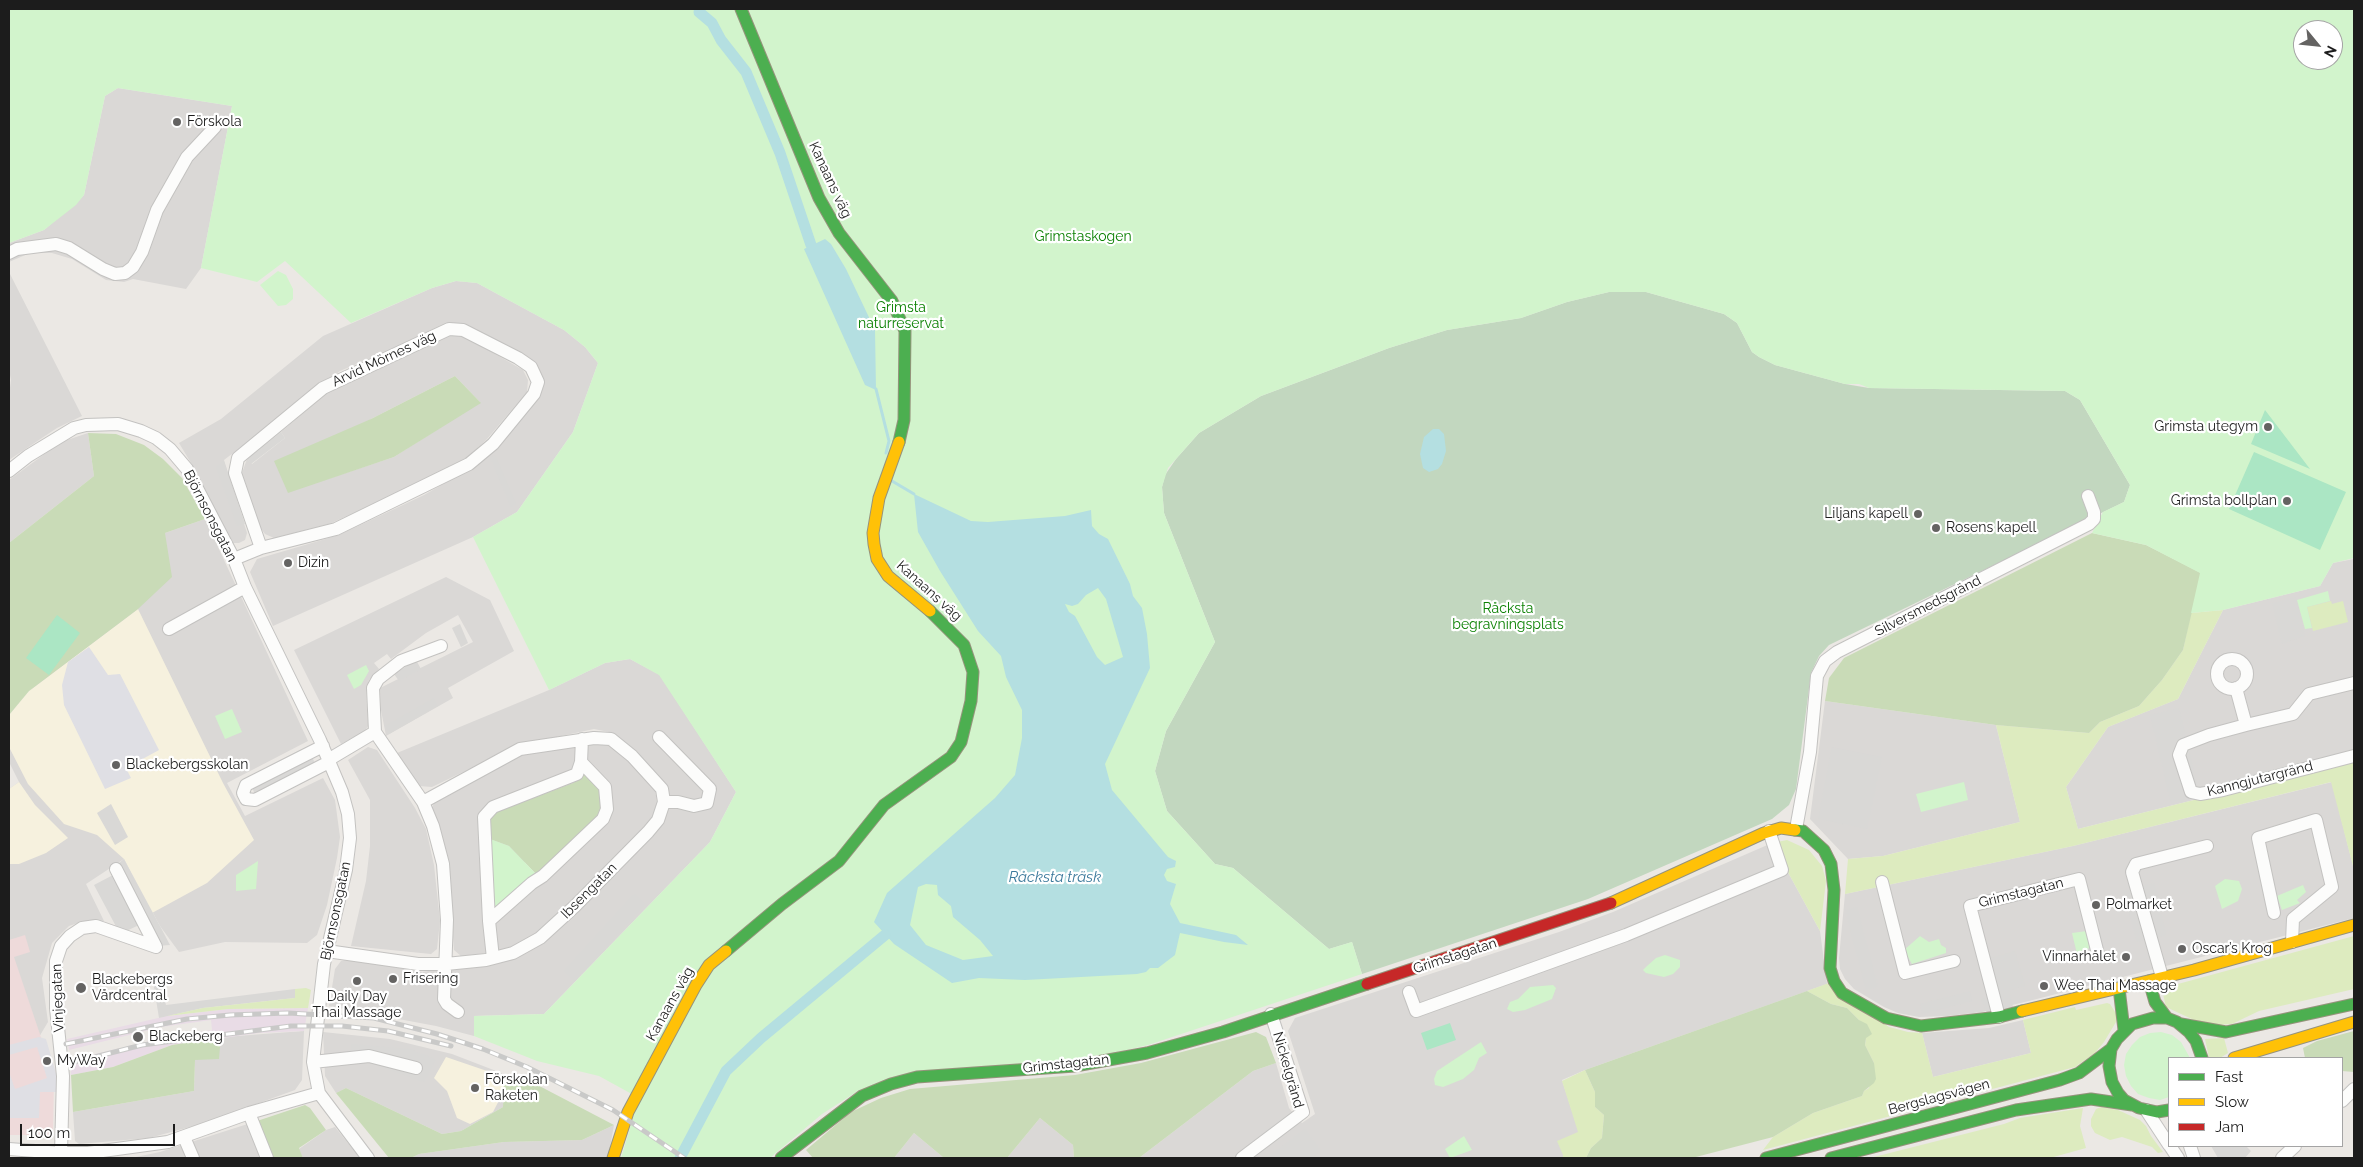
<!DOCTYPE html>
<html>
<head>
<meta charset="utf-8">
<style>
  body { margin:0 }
  #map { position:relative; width:2363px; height:1167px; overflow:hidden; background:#ebe8e4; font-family:Raleway,sans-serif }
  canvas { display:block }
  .frame { position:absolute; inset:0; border:10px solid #1c1c1c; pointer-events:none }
  .legend { position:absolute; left:2168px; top:1057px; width:175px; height:90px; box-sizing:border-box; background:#fff; border:1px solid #a4a4a4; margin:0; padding:6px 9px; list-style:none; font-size:15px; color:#1c1c1c }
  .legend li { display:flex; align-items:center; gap:10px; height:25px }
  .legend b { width:25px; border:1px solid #a4a4a4 }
  .north { position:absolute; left:2293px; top:20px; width:50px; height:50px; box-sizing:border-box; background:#fff; border:1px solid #a4a4a4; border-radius:50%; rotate:118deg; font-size:14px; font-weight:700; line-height:20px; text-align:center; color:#1c1c1c }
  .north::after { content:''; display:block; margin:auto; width:18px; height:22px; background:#646362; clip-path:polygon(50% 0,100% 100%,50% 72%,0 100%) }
  .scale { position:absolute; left:20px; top:1124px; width:155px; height:22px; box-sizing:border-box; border:2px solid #1c1c1c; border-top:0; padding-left:6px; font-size:15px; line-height:18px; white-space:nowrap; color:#1c1c1c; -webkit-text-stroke:4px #fff; paint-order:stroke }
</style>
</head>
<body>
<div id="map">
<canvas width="2363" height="1167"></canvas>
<div class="frame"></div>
<ul class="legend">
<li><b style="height:6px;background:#4caf50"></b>Fast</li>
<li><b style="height:6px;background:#ffc107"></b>Slow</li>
<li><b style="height:6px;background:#c62828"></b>Jam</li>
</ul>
<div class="north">N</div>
<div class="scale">100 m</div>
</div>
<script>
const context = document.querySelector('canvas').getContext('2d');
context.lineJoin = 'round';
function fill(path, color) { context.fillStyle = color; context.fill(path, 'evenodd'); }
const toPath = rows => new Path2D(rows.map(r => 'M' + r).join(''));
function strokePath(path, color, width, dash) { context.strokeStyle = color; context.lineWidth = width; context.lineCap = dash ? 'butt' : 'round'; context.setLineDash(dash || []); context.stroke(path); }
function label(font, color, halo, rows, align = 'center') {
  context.font = font + ' Raleway,sans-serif'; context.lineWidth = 4.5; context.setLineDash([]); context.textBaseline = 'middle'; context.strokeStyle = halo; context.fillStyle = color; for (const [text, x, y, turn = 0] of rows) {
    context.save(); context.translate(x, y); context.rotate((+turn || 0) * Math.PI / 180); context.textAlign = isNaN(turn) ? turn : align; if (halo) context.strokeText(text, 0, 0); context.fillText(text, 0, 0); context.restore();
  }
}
const residential = toPath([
  [118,88,232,106,201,268,186,289,133,279,124,282,106,280,72,259,52,253,30,253,9,262,9,243,44,230,84,195,105,96],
  [9,272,82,416,57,428,9,460,9,395,11,380,9,370],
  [456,281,477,283,564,330,585,347,598,363,573,432,517,512,473,537,273,626,250,572,257,559,339,535,424,495,475,466,496,449,539,398,542,380,451,324,340,371,224,460,247,533,245,540,239,543,231,543,194,468,179,443,221,419,323,336,432,288],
  [449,335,462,335,523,370,528,380,527,392,487,439,468,457,417,485,329,524,274,538,265,534,259,526,242,473,247,459,252,464,285,438,281,432,327,393,348,381],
  [455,376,480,402,394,457,288,492,371,419],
  [88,433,94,476,9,543,9,480,61,442],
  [205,519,308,741,227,783,245,816,323,778,335,800,340,837,337,858,327,905,317,935,307,943,225,942,179,952,160,926,124,859,86,884,104,921,84,921,69,926,52,943,42,978,48,1022,39,1037,9,1009,9,789,19,782,9,762,9,715,165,533],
  [2354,559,2354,760,2078,829,2066,787,2108,727,2178,699,2223,610,2320,586,2333,563],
  [446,577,490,600,514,651,448,688,453,698,386,736,381,710,380,688,473,642,458,615,426,633,391,659,387,654,374,663,379,669,369,680,366,692,368,726,365,731,341,744,294,650],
  [630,659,660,675,736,792,710,842,544,1014,474,1016,474,1036,436,1026,329,1006,335,969,341,961,353,960,422,972,515,958,589,898,663,824,669,804,637,753,614,733,594,729,519,745,432,787,419,786,397,753,549,690,605,663],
  [1825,701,1996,725,2020,822,1883,856,1848,859,1810,819],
  [600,743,609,744,629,760,655,789,657,802,653,817,583,891,537,934,511,950,461,956,454,950,447,862,431,810,435,801,524,753],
  [582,775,541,873,535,873,496,911,573,783],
  [368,747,377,750,415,808,426,829,434,865,440,921,437,949,431,954,351,946,366,881,370,846,370,800,348,760],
  [2332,782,2354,870,2354,918,2025,1002,1982,1012,1948,1016,1919,1017,1898,1013,1884,1007,1854,989,1845,979,1840,969,1839,958,1845,894,2073,846],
  [1772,843,1820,931,1827,984,1585,1070,1562,1080,1579,1132,1563,1158,1139,1158,1253,1071,1276,1063,1289,1108,1302,1123,1315,1114,1288,1031,1295,1018,1559,932,1613,912],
  [2023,1020,2031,1053,1933,1077,1922,1033,1989,1028],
  [304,1031,302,1080,295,1090,201,1124,149,1138,79,1144,75,1141,73,1112,194,1091,195,1060,220,1047,223,1037],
  [323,1032,390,1039,452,1054,504,1074,503,1107,461,1131,442,1134,346,1088,336,1093,325,1076],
  [1040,1118,1073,1145,1074,1158,1007,1158],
  [257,1121,271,1158,131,1158,160,1152],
  [614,1125,608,1158,411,1158,419,1154,504,1142,582,1140],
  [335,1127,360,1158,303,1158,299,1149,326,1130],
  [914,1133,944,1158,894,1158]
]);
const commercial = toPath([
  [25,935,30,952,14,957,54,1076,53,1135,9,1135,9,940]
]);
const industrial = toPath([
  [308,1008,304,1031,259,1033,172,1045,113,1067,71,1075,70,1060,163,1038,212,1030,211,1020,161,1027,69,1050,67,1039,167,1016,228,1009]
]);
const education = toPath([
  [138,609,223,783,254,840,207,883,152,913,124,859,97,835,64,824,28,784,9,747,9,715,29,691],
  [19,782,35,805,68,838,46,853,19,864,9,864,9,789],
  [446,1057,487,1071,507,1085,493,1112,470,1124,457,1118,447,1091,434,1078]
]);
const religious = toPath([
  [281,432,285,438,251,464,247,459],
  [495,455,516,504,511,507,490,457],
  [224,461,245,524,237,526,216,467],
  [2296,597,2305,636,2282,644,2272,603],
  [460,624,468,643,461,647,452,628],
  [416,660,421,669,399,681,394,674],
  [434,698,438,706,389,734,385,726],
  [2179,708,2200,797,2171,804,2150,715],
  [1832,747,1882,757,1867,829,1818,819],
  [312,757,316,765,255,795,252,787],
  [111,804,128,837,115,845,97,813],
  [124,859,160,926,170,945,157,946,115,866],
  [113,875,139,925,120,934,94,885],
  [2155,883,2166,935,2137,942,2123,891],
  [634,894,645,904,575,981,564,971],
  [1857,907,1878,987,1866,990,1845,910],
  [2015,951,2025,986,2009,991,2013,1007,1987,1013,1981,999,1995,994,1987,959],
  [160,980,166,1005,295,989,295,998,203,1008,159,1018,153,981],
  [1970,991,1972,1001,1922,1014,1920,1004],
  [352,1044,409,1049,436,1059,424,1082,369,1063,349,1063],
  [1305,1129,1321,1151,1311,1158,1267,1158],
  [2211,1146,2246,1146,2251,1151,2245,1158,2218,1158]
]);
const grass = toPath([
  [2331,601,2332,604,2343,601,2348,622,2313,631,2307,607],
  [2223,610,2178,699,2108,727,2066,787,2078,829,2354,760,2354,870,2331,782,2073,846,1845,894,1848,859,1883,856,2020,822,1996,725,2089,733,2100,722,2139,706,2162,680,2183,650,2191,613],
  [1787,840,1809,850,1822,866,1826,881,1820,931,1772,843],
  [2354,936,2354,989,2259,1011,2232,1024,2218,1025,2194,1020,2166,1007,2163,994,2167,987],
  [1829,983,1889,1027,1908,1032,1922,1033,1933,1077,2031,1053,2023,1020,2075,1007,2076,1010,2107,1003,2110,1004,2117,1015,2116,1022,2104,1042,2095,1053,2075,1067,1763,1150,1773,1137,1813,1113,1862,1096,1864,1091,1869,1088,1874,1063,1865,1045,1866,1038,1859,1020,1847,1008,1831,1004,1807,991],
  [306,988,311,990,308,1008,228,1009,167,1016,203,1008,295,998,295,989],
  [2224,1038,2228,1053,2220,1058,2209,1058,2205,1039],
  [1585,1070,1595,1092,1595,1107,1604,1115,1602,1138,1591,1148,1586,1158,1563,1158,1563,1155,1557,1141,1578,1132,1562,1081],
  [2101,1107,2118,1110,2140,1120,2146,1126,2151,1136,2163,1152,2158,1153,2152,1147,2122,1137,2110,1140,2095,1133,2091,1126,2091,1119,2096,1109],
  [2083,1108,2080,1126,2086,1148,2050,1158,1870,1158,2004,1124,2020,1118]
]);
const forest = toPath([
  [455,376,481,403,394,457,288,493,274,461,371,419],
  [88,433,116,434,144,445,163,459,182,478,205,519,165,533,172,577,138,609,29,691,9,715,9,543,94,476],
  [2092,533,2146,545,2201,573,2183,650,2162,680,2139,706,2100,722,2089,733,1996,725,1825,701,1829,678,1844,658],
  [587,773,602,788,601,818,541,873,535,873,509,846,490,839,490,818,497,812,573,783],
  [1807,991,1831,1004,1847,1008,1859,1020,1867,1024,1872,1034,1866,1038,1865,1045,1874,1063,1876,1079,1874,1083,1864,1091,1862,1096,1813,1113,1773,1137,1692,1158,1586,1158,1591,1148,1602,1138,1604,1115,1595,1107,1595,1092,1585,1070],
  [2354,1031,2354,1072,2342,1071,2342,1058,2305,1058,2303,1048,2317,1041],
  [1256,1032,1266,1037,1276,1063,1253,1071,1139,1158,1074,1158,1073,1145,1040,1118,1007,1158,944,1158,914,1133,894,1158,813,1158,806,1150,851,1112,881,1098,910,1089,1075,1075,1141,1063],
  [223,1037,220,1047,219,1059,195,1060,194,1091,73,1112,71,1075,113,1067,172,1045],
  [504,1074,526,1079,614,1125,582,1140,504,1142,419,1154,411,1158,389,1158,336,1093,346,1088,442,1134,461,1131,503,1107],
  [305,1105,310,1108,326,1130,299,1148,303,1158,271,1158,257,1121]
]);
const cemetery = toPath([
  [1609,292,1646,292,1724,314,1737,323,1752,352,1759,357,1775,365,1845,384,1869,388,2065,391,2080,400,2130,485,2124,502,1829,645,1819,656,1811,673,1796,789,1789,805,1772,819,1588,899,1362,974,1352,942,1329,949,1233,868,1215,864,1167,811,1155,771,1166,731,1215,642,1164,513,1162,487,1165,475,1176,459,1199,433,1261,396,1389,348,1447,330,1521,318,1567,302]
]);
const park = toPath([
  [9,9,2354,9,2354,558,2333,563,2320,586,2223,610,2191,613,2200,573,2146,545,2092,533,2103,512,2124,502,2130,485,2080,400,2065,391,1869,388,1859,384,1845,384,1775,365,1759,357,1752,352,1737,323,1724,314,1646,292,1609,292,1567,302,1521,318,1447,330,1389,348,1261,396,1199,433,1168,468,1162,487,1164,513,1215,642,1166,731,1155,771,1167,811,1215,864,1233,868,1329,949,1352,942,1362,974,1148,1045,1114,1053,858,1091,822,1114,770,1158,621,1158,639,1098,599,1076,537,1061,474,1036,474,1016,544,1014,710,842,736,792,659,675,630,659,605,663,549,690,473,537,517,512,573,432,598,363,585,347,564,330,477,283,456,281,432,288,351,323,285,261,257,282,201,268,232,106,118,88,105,96,84,195,76,205,44,230,9,243],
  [2303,30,2333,30,2333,60,2303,60],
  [278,271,286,275,293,289,293,299,286,305,278,306,260,285],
  [2328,591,2330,601,2307,607,2312,628,2305,629,2297,600],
  [366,665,369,671,361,685,354,689,347,675],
  [232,709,242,732,225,739,215,716],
  [1964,782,1968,800,1921,812,1916,794],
  [490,839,509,846,535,873,496,911,491,910],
  [258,861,256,889,236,891,236,875],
  [2225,879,2239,881,2242,889,2238,901,2222,909,2215,886],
  [2303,885,2306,892,2297,900,2300,903,2282,910,2277,896],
  [2087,931,2090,946,2086,952,2077,954,2072,933],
  [1920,936,1929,942,1939,939,1941,945,1946,948,1946,953,1912,964,1904,950],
  [1665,955,1680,960,1680,967,1673,974,1664,977,1646,973,1643,970,1647,966,1656,958],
  [1553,985,1556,988,1552,999,1525,1010,1513,1012,1507,1009,1510,1002,1518,999,1530,987],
  [2161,1032,2172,1035,2181,1042,2190,1058,2169,1058,2169,1097,2160,1100,2149,1098,2138,1094,2131,1086,2126,1076,2124,1065,2126,1054,2132,1045,2140,1037,2150,1033],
  [1481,1042,1487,1053,1479,1058,1474,1070,1463,1079,1443,1087,1435,1085,1434,1079,1437,1071],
  [1464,1136,1472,1150,1450,1158,1445,1149]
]);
const pitch = toPath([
  [2265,410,2310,469,2251,444],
  [2254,452,2346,492,2320,550,2229,509],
  [57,615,80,633,49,675,26,658],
  [1450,1023,1456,1040,1427,1050,1421,1033]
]);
const plaza = toPath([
  [89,647,108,675,120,674,159,750,126,768,131,778,105,789,64,705,62,685,68,662],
  [39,1037,46,1039,57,1077,56,1092,40,1092,39,1118,9,1118,9,1072,15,1089,47,1078,37,1047,9,1055,9,1045]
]);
const water = toPath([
  [825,239,831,244,846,269,875,330,876,390,865,385,804,249],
  [1433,429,1439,429,1444,434,1446,451,1442,464,1438,469,1429,472,1423,468,1420,454,1424,437],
  [914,494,971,521,988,522,1065,516,1091,510,1092,526,1099,534,1108,539,1130,584,1133,596,1142,608,1147,634,1150,668,1105,764,1112,790,1168,857,1176,861,1175,867,1167,869,1164,875,1167,881,1176,884,1170,904,1180,923,1236,935,1248,945,1224,942,1180,933,1175,955,1158,968,1150,968,1146,972,1137,974,1025,980,979,978,952,983,894,944,874,922,887,893,995,798,1015,775,1022,738,1022,710,1006,677,1001,656,978,631,940,571,918,532],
  [1098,588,1106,599,1123,657,1105,665,1097,657,1075,616,1069,612,1065,604,1072,606,1078,604,1086,595],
  [926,884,937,885,938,895,951,906,953,917,980,940,993,956,963,960,926,945,910,925,918,887]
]);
const stream = toPath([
  [876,389,889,441,886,453],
  [892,481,914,494]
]);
const canal = toPath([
  [699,12,712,23,721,40,746,72,780,153,811,245],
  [680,1158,726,1071,761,1038,885,935]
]);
const street = toPath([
  [9,253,17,249,56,244,69,248,103,269,115,274,125,273,133,267,142,252,157,210,187,157,215,127],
  [9,471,28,456,74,428,86,425,118,424,141,431,156,438,170,449,187,469,234,559,245,587,320,740,342,792,348,814,350,838,346,870,324,964,313,1062,319,1093,368,1158],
  [234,559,261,548,235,473,238,458,323,388,449,329,463,330,518,358,531,367,538,382,534,394,493,444,469,464,336,529,261,548],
  [169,629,245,587],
  '2217 674a15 15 0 1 1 30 0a15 15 0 1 1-30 0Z',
  [2236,688,2246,725,2209,735,2183,745,2179,755,2191,792,2200,794,2223,790,2354,756],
  [2246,725,2293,714,2309,694,2354,683],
  [375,732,423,802,433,826,443,864,447,920,444,999,447,1004,458,1012],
  [659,737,710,789,707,803,694,806,678,802,664,802],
  [323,746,246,785,243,793,246,799,255,800,329,762],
  [328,760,375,732,373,688,378,679,401,661,441,646],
  [1796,829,1810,752,1817,676,1825,661,1837,652,2089,524,2094,519,2094,512,2088,496],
  [1882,882,1905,973,1954,961],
  [2274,913,2258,838,2316,820,2332,887,2293,919,2292,942],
  [489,921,532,883,543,876,603,819,607,809,605,787,581,762],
  [327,951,418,964,446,964,486,960,513,953,540,938,575,906,648,832,658,820,664,802,662,789,632,756,611,739,594,738,520,749,423,802],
  [493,958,489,921,484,817,493,807,577,774,581,762,582,739],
  [2162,977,2132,872,2136,864,2207,846],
  [1409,992,1416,1011,1626,935,1782,870,1769,831],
  [1999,1017,1970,906,2079,879,2098,954],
  [313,1062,369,1056,416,1068],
  [2342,1101,2354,1089],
  [2146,1110,2169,1145],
  [249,1113,267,1158],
  [184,1137,193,1158],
  [2170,1146,2178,1158],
  [2190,1146,2194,1158],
  [9,1149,61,1153,63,1076,56,1008,56,961,61,946,70,936,82,928,96,926,156,947,116,869],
  [60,1158,61,1153,88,1153,168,1142,249,1113,319,1093],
  [1242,1158,1303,1112,1271,1014],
  [2282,1158,2295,1146]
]);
const fast = toPath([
  [741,9,819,198,839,233,892,301,905,331,904,420,899,442],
  [1795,830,1803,831,1824,850,1831,864,1834,890,1830,968,1834,981,1842,993,1886,1018,1921,1026,1999,1017,2022,1011],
  [726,951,782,904,839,861,884,805,951,757,961,742,971,701,973,672,964,645,930,611],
  [2149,981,2155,1002,2167,1018],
  [2119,988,2124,1030],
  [2181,1024,2226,1032,2354,1004],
  [2169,1110,2157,1112,2139,1108,2124,1100,2118,1093,2112,1082,2109,1066,2111,1049,2117,1039,2132,1024,2153,1018,2167,1018,2177,1022,2189,1032,2196,1041,2202,1058],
  [781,1158,862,1096,891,1084,917,1077,1075,1066,1147,1053,1223,1032,1367,984],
  [1766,1158,2060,1080,2079,1073,2111,1049],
  [1831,1158,2016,1110,2091,1099,2132,1105]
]);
const slow = toPath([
  [899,442,879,498,873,533,874,544,877,559,888,576,930,611],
  [1611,903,1764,833,1781,828,1795,830],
  [2022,1011,2194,970,2354,925],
  [2234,1058,2354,1022],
  [613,1158,628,1112,696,985,709,965,726,951]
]);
const jam = toPath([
  [1367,984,1611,903]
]);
const rail = toPath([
  [66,1044,187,1019,230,1015,288,1013,374,1018,437,1034,483,1049,527,1067,613,1110,684,1158],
  [67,1064,142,1045,291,1026,342,1026,388,1031,451,1046]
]);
const markers = [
  [177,122,5,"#646362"],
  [2268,427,5,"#646362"],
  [2287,501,5,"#646362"],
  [1918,514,5,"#646362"],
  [1936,528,5,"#646362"],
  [288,563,5,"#646362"],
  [116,765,5,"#646362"],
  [2096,905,5,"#646362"],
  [2182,949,5,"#646362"],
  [2126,957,5,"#646362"],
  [393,979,5,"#646362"],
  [357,981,5,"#646362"],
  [2044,986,5,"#646362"],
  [81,988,6,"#646362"],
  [138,1037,6,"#646362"],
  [47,1061,5,"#646362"],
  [475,1088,5,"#646362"]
];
const poiNames = [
  ["Förskola",187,122],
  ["Grimsta utegym",2258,427,"right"],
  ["Grimsta bollplan",2277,501,"right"],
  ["Liljans kapell",1908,514,"right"],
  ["Rosens kapell",1946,528],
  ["Dizin",298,563],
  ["Blackebergsskolan",126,765],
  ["Polmarket",2106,905],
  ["Oscar’s Krog",2192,949],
  ["Vinnarhålet",2116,957,"right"],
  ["Frisering",403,979],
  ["Blackebergs",92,980],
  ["Vårdcentral",92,996],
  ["Wee Thai Massage",2054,986],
  ["Daily Day",357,997,"center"],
  ["Thai Massage",357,1013,"center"],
  ["Blackeberg",149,1037],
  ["MyWay",57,1061],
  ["Förskolan",485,1080],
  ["Raketen",485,1096]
];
const streetNames = [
  ["Kanaans väg",830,180,65],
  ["Arvid Mörnes väg",384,359,-25],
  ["Björnsonsgatan",210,516,63],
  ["Kanaans väg",929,591,42],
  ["Silversmedsgränd",1928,606,-27],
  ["Kanngjutargränd",2260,779,-14],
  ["Ibsengatan",589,891,-45],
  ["Grimstagatan",2021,893,-14],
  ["Björnsonsgatan",336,911,-78],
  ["Grimstagatan",1455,956,-18],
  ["Vinjegatan",58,998,-92],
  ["Kanaans väg",670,1004,-61],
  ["Grimstagatan",1066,1064,-6],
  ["Nickelgränd",1288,1070,74],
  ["Bergslagsvägen",1939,1097,-15]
];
const parkNames = [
  ["Grimstaskogen",1083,237],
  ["Grimsta",901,308],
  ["naturreservat",901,324],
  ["Råcksta",1508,609],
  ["begravningsplats",1508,625]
];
const waterNames = [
  ["Råcksta träsk",1055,877]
];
fill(residential, '#dad8d6');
fill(commercial, '#eedada');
fill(industrial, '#e9dce6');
fill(education, '#f6f1de');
fill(religious, '#d9d8d6');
fill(grass, '#ddebbf');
fill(forest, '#c9dbb7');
fill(cemetery, '#c2d7bf');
fill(park, '#d2f4cc');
fill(pitch, '#abe6c4');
fill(plaza, '#dfdfe4');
fill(water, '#b4dfe1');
strokePath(stream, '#b4dfe1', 3);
strokePath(canal, '#b4dfe1', 11);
strokePath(street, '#c3c2c0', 14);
strokePath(fast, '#96937c', 13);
strokePath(slow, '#96937c', 13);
strokePath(jam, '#96937c', 13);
strokePath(street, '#fcfcfb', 12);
strokePath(fast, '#4caf50', 11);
strokePath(slow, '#ffc107', 11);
strokePath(jam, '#c62828', 11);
strokePath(rail, '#c9c9c8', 5);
strokePath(rail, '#fff', 3, [9]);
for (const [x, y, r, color] of markers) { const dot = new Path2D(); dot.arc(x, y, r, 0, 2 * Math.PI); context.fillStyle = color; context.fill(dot); strokePath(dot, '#fff', 2); }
label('14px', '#1c1c1c', '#fff', poiNames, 'left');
label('14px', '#1c1c1c', '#fff', streetNames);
label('14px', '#0b8103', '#fff', parkNames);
label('italic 15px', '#3b799b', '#fff', waterNames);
</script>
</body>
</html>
